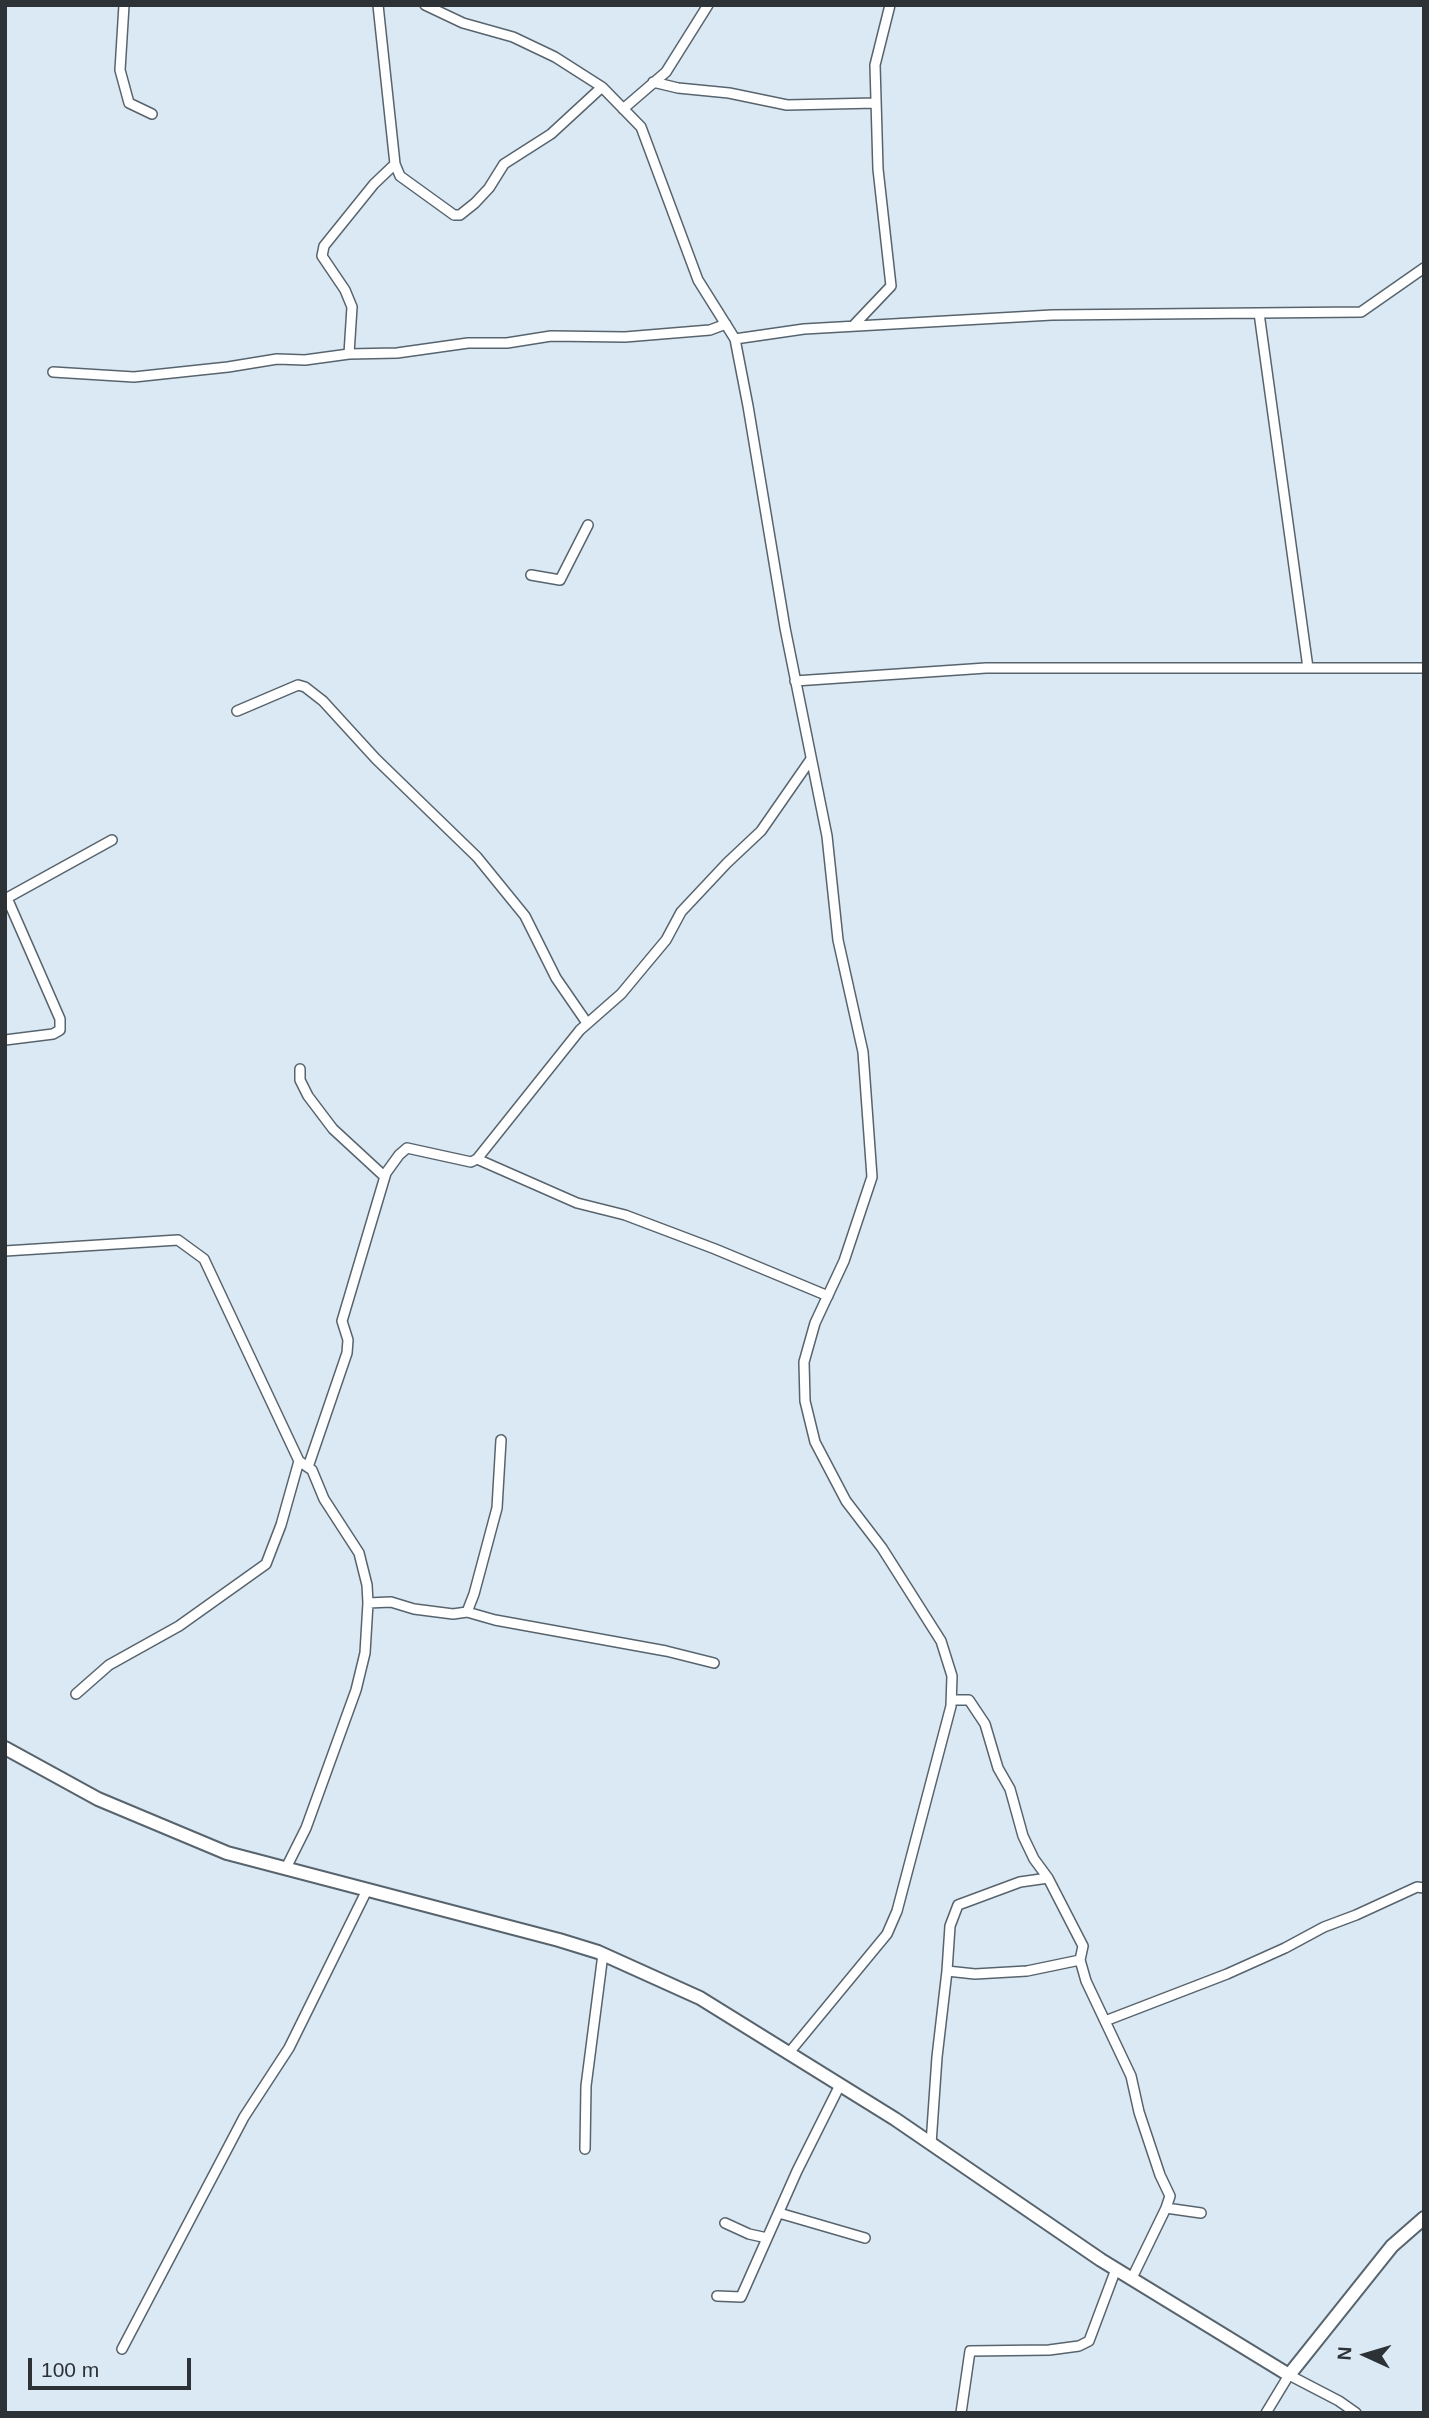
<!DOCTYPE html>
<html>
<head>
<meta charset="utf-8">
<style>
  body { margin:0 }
  #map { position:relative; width:1429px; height:2418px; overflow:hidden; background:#dbe9f4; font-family:Helvetica,sans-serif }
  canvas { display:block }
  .frame { position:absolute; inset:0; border:7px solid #2d3237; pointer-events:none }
  .north { position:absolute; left:1331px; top:2320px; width:70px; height:70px; -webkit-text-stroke:5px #dbe9f4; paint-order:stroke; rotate:274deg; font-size:19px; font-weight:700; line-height:28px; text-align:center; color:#2d3237 }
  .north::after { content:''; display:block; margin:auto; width:24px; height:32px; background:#2d3237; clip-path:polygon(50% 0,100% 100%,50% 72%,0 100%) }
  .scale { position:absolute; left:28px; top:2358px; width:163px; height:32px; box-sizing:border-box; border:4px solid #2d3237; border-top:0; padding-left:9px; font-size:21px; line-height:24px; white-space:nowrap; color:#2d3237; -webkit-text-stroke:5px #dbe9f4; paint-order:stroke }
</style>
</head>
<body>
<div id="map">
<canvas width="1429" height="2418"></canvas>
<div class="frame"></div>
<div class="north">N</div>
<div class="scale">100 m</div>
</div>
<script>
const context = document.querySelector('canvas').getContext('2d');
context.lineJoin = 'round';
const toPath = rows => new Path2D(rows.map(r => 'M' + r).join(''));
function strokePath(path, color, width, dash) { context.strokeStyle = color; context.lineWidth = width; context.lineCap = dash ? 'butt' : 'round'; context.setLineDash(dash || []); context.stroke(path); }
const street = toPath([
  [124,5,120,70,129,103,152,114],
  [378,5,395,164,400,176,454,215,460,215,475,203,489,188,504,164,551,134,602,87],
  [425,5,463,23,513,37,555,57,602,87,641,127,698,280,735,339,748,406,785,628,827,836,838,940,863,1052,872,1177,844,1261,815,1323,804,1362,805,1401,815,1442,846,1501,882,1548,941,1641,952,1676,951,1706,897,1911,887,1934,788,2054],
  [653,82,678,88,729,93,787,105,876,103],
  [623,109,666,72,708,5],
  [1259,313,1308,668],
  [853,326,891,286,878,169,875,65,890,5],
  [735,339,804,329,1052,315,1361,312,1424,268],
  [349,354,352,307,345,290,322,256,324,246,374,184,395,164],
  [53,372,134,377,228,367,277,359,305,360,349,354,397,353,468,343,507,343,551,336,625,337,710,330,726,324],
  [531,575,560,580,588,525],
  [795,681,986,668,1424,668],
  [237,711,298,685,305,687,323,701,376,759,477,857,525,916,556,978,587,1023],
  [5,1040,53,1034,60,1030,60,1019,7,898,112,840],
  [300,1069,300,1080,308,1096,333,1129,385,1177],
  [477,1159,580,1030,621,994,666,940,681,912,727,863,761,831,811,759],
  [5,1251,178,1240,204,1259,299,1461,312,1470,324,1499,359,1553,367,1585,368,1603,365,1653,356,1690,306,1828,286,1868],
  [308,1467,347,1353,348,1340,342,1321,386,1173,399,1155,407,1148,471,1162,477,1159,577,1203,625,1215,715,1249,828,1296],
  [368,1603,391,1602,414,1609,453,1614,467,1612,474,1594,497,1508,501,1440],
  [467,1612,495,1620,666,1651,714,1663],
  [76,1694,109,1665,179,1626,266,1564,281,1525,299,1461],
  [952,1700,969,1700,985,1724,998,1768,1010,1789,1023,1836,1034,1859,1048,1878,1083,1946,1080,1960,1086,1981,1131,2076,1139,2112,1160,2175,1170,2196,1166,2208],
  [947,1971,950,1926,958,1905,1020,1882,1048,1878],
  [1105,2021,1227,1974,1285,1948,1324,1927,1356,1915,1417,1887,1424,1888],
  [931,2144,937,2057,947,1971,975,1974,1027,1971,1080,1960],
  [585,2149,586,2086,603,1954],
  [779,2213,865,2238],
  [725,2223,749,2234,767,2238],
  [1132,2278,1166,2208,1201,2213],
  [717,2296,741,2297,797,2171,840,2085],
  [122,2349,244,2117,289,2048,367,1890],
  [961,2413,970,2351,1049,2350,1079,2346,1089,2341,1116,2269],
  [1266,2413,1289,2375,1339,2401,1356,2413]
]);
const secondary = toPath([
  [5,1748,98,1799,227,1853,559,1940,598,1952,700,1998,895,2119,1101,2260,1289,2375,1392,2246,1424,2218]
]);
strokePath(street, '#58646d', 12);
strokePath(secondary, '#58646d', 16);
strokePath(street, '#fff', 9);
strokePath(secondary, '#fff', 12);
</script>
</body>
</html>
